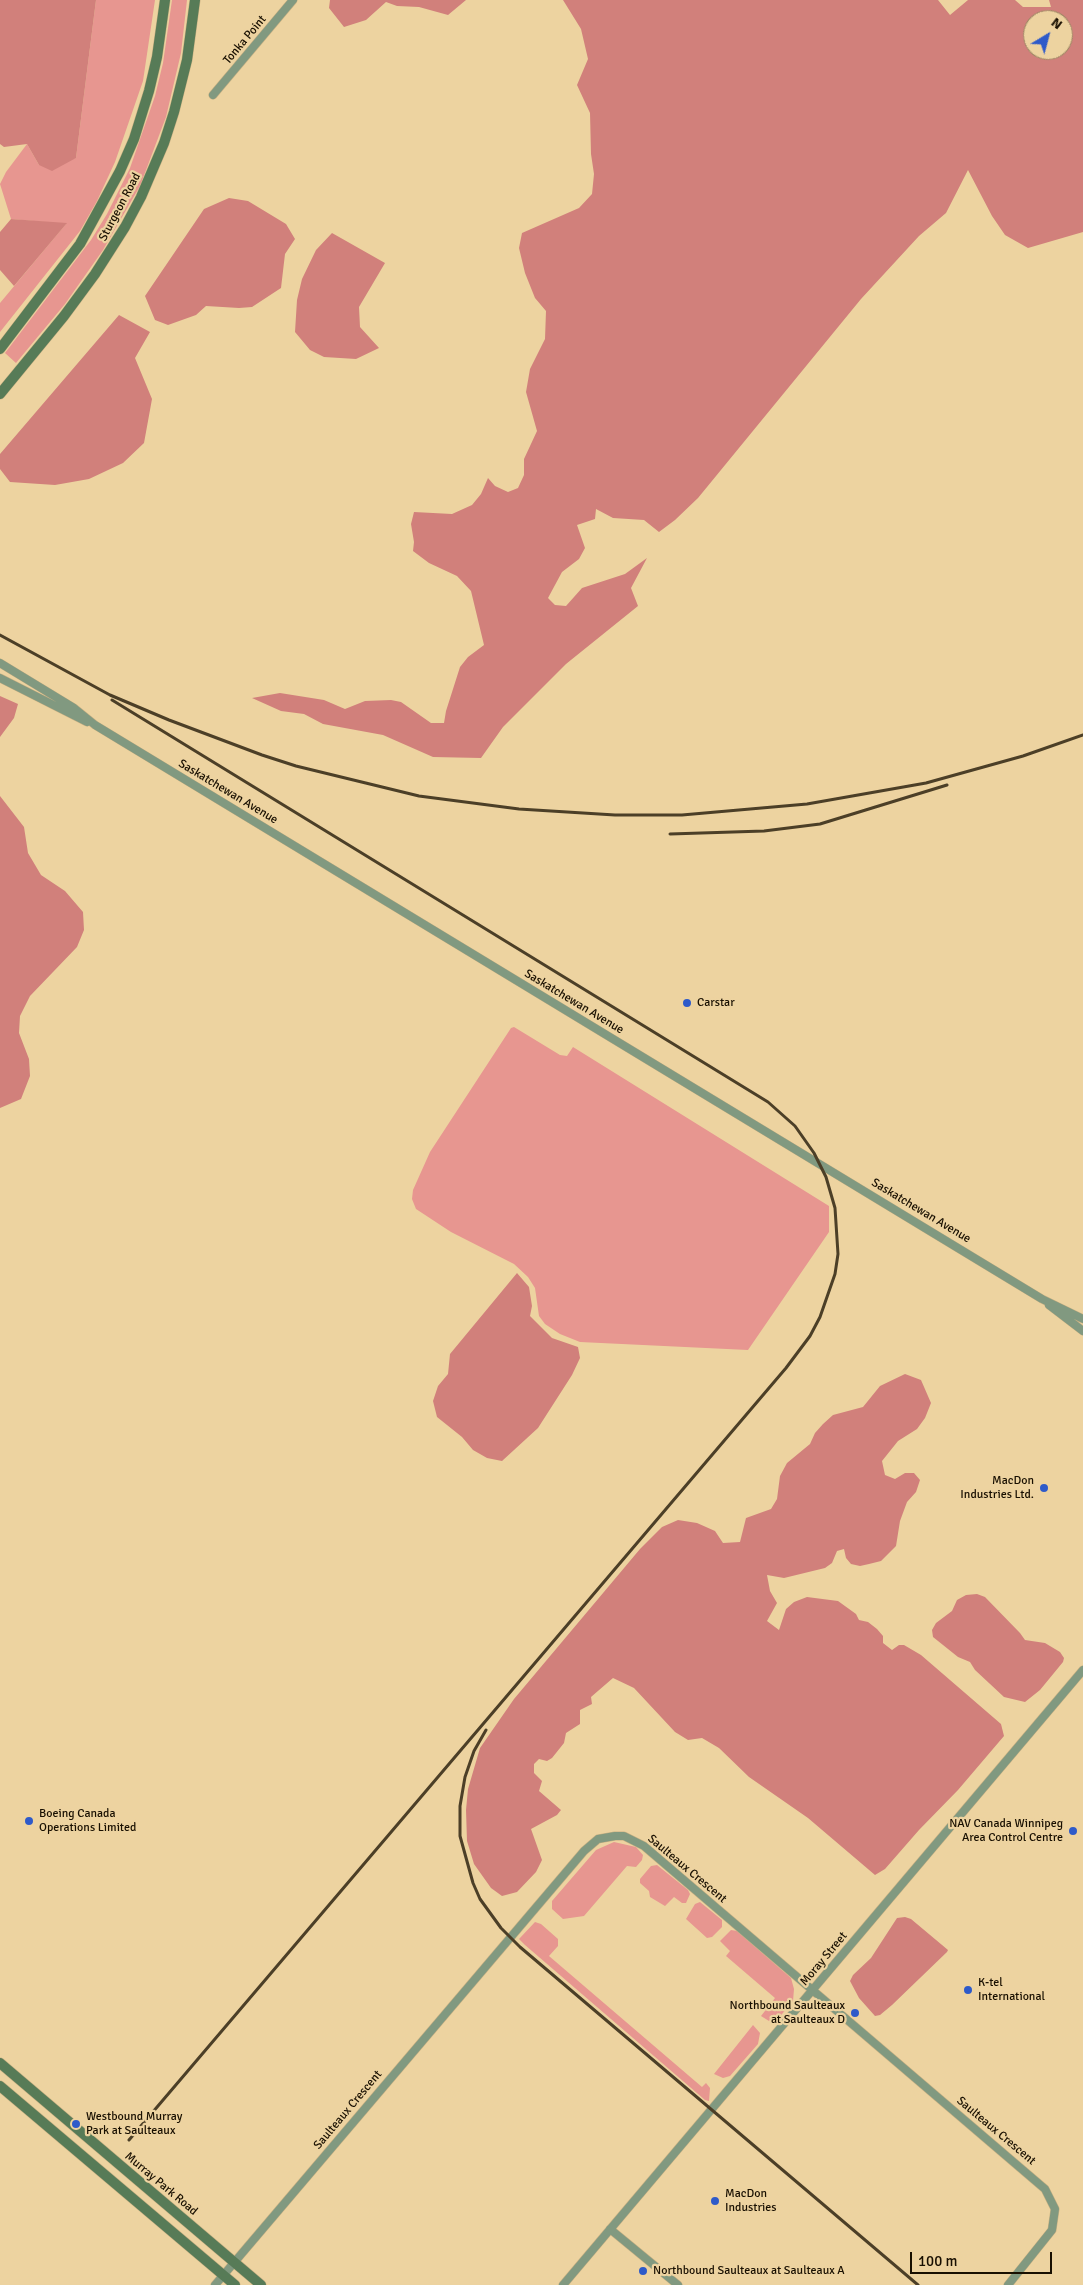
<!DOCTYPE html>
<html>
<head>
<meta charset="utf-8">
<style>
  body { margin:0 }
  #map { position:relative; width:1083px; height:2285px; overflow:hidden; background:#edd3a0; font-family:Signika,sans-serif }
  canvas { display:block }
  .north { position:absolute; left:1023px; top:10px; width:50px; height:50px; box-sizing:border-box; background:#edd3a0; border:1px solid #988560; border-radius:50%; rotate:37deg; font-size:14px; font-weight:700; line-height:20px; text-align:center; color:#180f00 }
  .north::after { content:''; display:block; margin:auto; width:18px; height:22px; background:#2e5ac9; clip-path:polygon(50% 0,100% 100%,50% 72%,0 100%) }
  .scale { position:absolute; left:910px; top:2252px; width:142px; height:22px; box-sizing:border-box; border:2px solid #180f00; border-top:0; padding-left:6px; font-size:15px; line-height:18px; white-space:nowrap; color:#180f00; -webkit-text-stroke:4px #edd3a0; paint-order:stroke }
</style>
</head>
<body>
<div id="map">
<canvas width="1083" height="2285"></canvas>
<div class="north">N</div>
<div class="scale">100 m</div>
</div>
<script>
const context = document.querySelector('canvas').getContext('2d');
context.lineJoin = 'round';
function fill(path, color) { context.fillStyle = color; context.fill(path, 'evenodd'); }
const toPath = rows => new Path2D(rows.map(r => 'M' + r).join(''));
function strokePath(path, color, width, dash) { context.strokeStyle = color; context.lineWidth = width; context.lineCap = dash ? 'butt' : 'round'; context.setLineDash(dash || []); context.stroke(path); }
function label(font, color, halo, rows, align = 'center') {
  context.font = font + ' Signika,sans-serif'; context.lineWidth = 4.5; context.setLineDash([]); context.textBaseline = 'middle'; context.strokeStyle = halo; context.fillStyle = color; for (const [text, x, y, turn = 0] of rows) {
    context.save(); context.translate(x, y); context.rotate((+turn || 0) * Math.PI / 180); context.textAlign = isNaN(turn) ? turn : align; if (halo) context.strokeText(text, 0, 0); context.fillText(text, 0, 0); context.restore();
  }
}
const green = toPath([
  [96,0,155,0,143,81,115,162,97,201,80,231,0,332,0,303,66,224,11,219,0,184,6,172,27,144,39,165,76,158],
  [172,0,187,0,181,53,166,117,140,186,103,250,65,304,16,363,5,353,91,240,107,214,130,168,155,96,163,63],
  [514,1027,560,1055,567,1056,573,1047,829,1206,829,1232,748,1350,580,1342,560,1334,545,1324,539,1316,535,1288,528,1277,514,1264,451,1232,416,1209,412,1199,413,1190,430,1152,511,1028],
  [614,1842,636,1847,643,1855,642,1860,636,1867,627,1866,584,1916,563,1919,552,1909,552,1901,596,1850],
  [657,1865,688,1890,690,1894,686,1903,682,1903,674,1897,665,1906,650,1897,649,1891,640,1883,640,1879,651,1866],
  [700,1902,722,1920,722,1927,712,1937,707,1938,686,1919,695,1904],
  [535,1922,541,1924,558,1939,558,1946,549,1956,702,2087,706,2083,710,2088,709,2101,705,2100,525,1945,519,1939],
  [731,1930,737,1931,791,1978,794,1989,793,2001,777,2020,769,2021,761,2016,775,1998,726,1956,730,1951,720,1941],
  [753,2025,760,2033,758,2044,730,2076,723,2078,714,2074]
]);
const forest = toPath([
  [0,0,96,0,76,158,52,171,39,165,27,144,4,147,0,144],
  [330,0,466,0,448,15,419,7,397,6,386,2,366,20,344,27,329,8],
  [563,0,938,0,950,15,968,0,1015,0,1023,7,1051,7,1049,0,1083,0,1083,232,1028,248,1005,235,992,216,968,170,946,213,919,236,861,299,698,498,675,520,659,532,644,520,613,518,596,509,595,519,577,525,585,548,579,559,562,572,548,598,555,605,566,606,582,588,625,574,647,558,631,588,638,606,566,664,503,727,481,758,433,757,383,735,323,724,304,714,281,711,252,698,280,693,324,700,345,709,365,701,391,700,401,702,431,723,444,723,446,711,460,667,468,657,484,645,471,591,457,576,429,563,413,551,414,542,411,524,414,512,452,514,472,505,481,494,488,478,495,486,508,492,518,488,524,475,524,459,537,431,526,392,530,369,545,339,546,311,535,298,525,273,519,248,522,233,579,208,592,194,594,174,591,154,590,113,577,85,588,59,581,29],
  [1033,20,1063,20,1063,50,1033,50],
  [229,198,248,201,286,224,295,239,285,254,281,288,252,307,239,308,206,306,196,315,168,325,155,320,145,296,204,209],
  [11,219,67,223,14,286,0,270,0,232],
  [332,233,385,263,359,307,360,327,379,348,356,359,324,357,310,350,295,332,297,300,302,279,316,250],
  [119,315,150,332,135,358,152,399,144,443,123,463,89,479,55,485,10,482,0,469,0,454],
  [0,696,18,704,14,718,0,737],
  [0,796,24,827,28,853,41,875,65,891,83,912,84,930,77,947,30,996,20,1016,19,1033,29,1059,30,1076,21,1099,0,1108],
  [517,1273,529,1287,532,1306,530,1316,552,1338,578,1347,580,1358,572,1375,538,1428,502,1461,487,1458,473,1450,462,1437,437,1417,433,1401,438,1386,448,1374,450,1354],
  [905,1374,921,1380,931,1403,925,1418,917,1429,898,1441,882,1461,885,1475,895,1479,905,1473,914,1473,920,1480,916,1492,907,1502,900,1521,896,1546,881,1561,869,1564,860,1566,851,1564,846,1558,844,1549,837,1551,832,1563,825,1568,784,1578,767,1575,770,1591,777,1603,767,1621,779,1630,786,1609,794,1602,807,1597,838,1601,856,1614,859,1620,868,1622,877,1629,883,1636,883,1643,892,1650,899,1645,904,1645,921,1655,1001,1724,1004,1736,958,1790,919,1830,885,1869,875,1875,808,1818,749,1777,719,1748,702,1738,688,1740,675,1732,634,1688,613,1678,591,1697,592,1704,580,1710,580,1724,566,1733,564,1743,552,1758,547,1761,539,1759,534,1764,534,1773,542,1781,539,1791,561,1810,557,1815,531,1829,542,1860,536,1872,517,1892,502,1896,491,1888,474,1864,467,1841,466,1810,468,1789,480,1748,514,1699,640,1549,662,1527,678,1520,697,1523,715,1531,723,1543,740,1542,746,1518,771,1509,777,1499,780,1476,787,1463,810,1444,815,1433,823,1424,833,1415,863,1407,880,1386],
  [977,1594,985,1597,1020,1633,1025,1640,1045,1643,1060,1652,1064,1658,1063,1662,1040,1690,1025,1702,1004,1697,975,1670,970,1662,958,1657,933,1637,932,1630,936,1623,952,1611,957,1600,966,1595],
  [905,1917,911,1919,948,1950,947,1952,892,2005,880,2015,875,2016,859,1998,850,1981,853,1975,871,1958,897,1918]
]);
const street = toPath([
  [213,95,293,0],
  [0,663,74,708,95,725,1042,1299,1083,1319],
  [0,678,87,722],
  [1049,1305,1083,1331],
  [610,2229,678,2285],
  [215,2285,584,1851,598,1839,615,1836,624,1836,644,1846,1045,2189,1055,2209,1052,2230,1008,2285],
  [563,2285,1083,1670]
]);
const secondary = toPath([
  [0,349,80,244,120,171,134,139,149,91,157,57,165,0],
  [0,394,64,316,95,274,125,227,141,197,164,143,174,112,187,60,195,0],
  [0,2063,261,2285],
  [0,2086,235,2285]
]);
const rail = toPath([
  [0,635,110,695,169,720,262,755,296,766,419,796,519,809,615,815,682,815,807,804,926,783,1023,756,1083,735],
  [112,700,768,1102,795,1126,814,1153,826,1177,835,1208,838,1254,835,1274,820,1317,810,1336,786,1368,129,2140],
  [670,834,764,831,820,824,947,785],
  [486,1730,474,1751,465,1777,460,1806,460,1836,473,1883,480,1899,501,1928,520,1947,918,2285]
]);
const markers = [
  [687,1003,5,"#2e5ac9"],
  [1044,1488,5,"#2e5ac9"],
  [29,1821,5,"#2e5ac9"],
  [1073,1831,5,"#2e5ac9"],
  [968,1990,5,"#2e5ac9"],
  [855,2013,5,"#2e5ac9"],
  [76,2124,5,"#2e5ac9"],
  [715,2201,5,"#2e5ac9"],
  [643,2271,5,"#2e5ac9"]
];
const streetNames = [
  ["Tonka Point",245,40,-50],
  ["Sturgeon Road",120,207,-62],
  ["Saskatchewan Avenue",228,792,31],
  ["Saskatchewan Avenue",574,1002,31],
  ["Saskatchewan Avenue",921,1211,31],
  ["Saulteaux Crescent",687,1869,40],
  ["Moray Street",824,1959,-50],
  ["Saulteaux Crescent",348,2110,-50],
  ["Saulteaux Crescent",996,2131,40],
  ["Murray Park Road",161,2184,40]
];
const poiNames = [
  ["Carstar",697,1003],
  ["MacDon",1034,1481,"right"],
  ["Industries Ltd.",1034,1495,"right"],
  ["Boeing Canada",39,1814],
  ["Operations Limited",39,1828],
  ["NAV Canada Winnipeg",1063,1824,"right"],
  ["Area Control Centre",1063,1838,"right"],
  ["K-tel",978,1983],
  ["International",978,1997],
  ["Northbound Saulteaux",845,2006,"right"],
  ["at Saulteaux D",845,2020,"right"],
  ["Westbound Murray",86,2117],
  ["Park at Saulteaux",86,2131],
  ["MacDon",725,2194],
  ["Industries",725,2208],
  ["Northbound Saulteaux at Saulteaux A",653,2271]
];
fill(green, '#e79690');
fill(forest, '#d1807b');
strokePath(street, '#c7b083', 9);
strokePath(secondary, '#c7b083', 11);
strokePath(street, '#819980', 8);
strokePath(secondary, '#577b57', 10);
strokePath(rail, '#4c3f27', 3);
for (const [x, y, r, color] of markers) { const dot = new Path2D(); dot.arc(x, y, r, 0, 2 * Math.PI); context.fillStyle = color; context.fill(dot); strokePath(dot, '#edd3a0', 2); }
label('12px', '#180f00', '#edd3a0', streetNames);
label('12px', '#180f00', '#edd3a0', poiNames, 'left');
</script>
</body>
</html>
